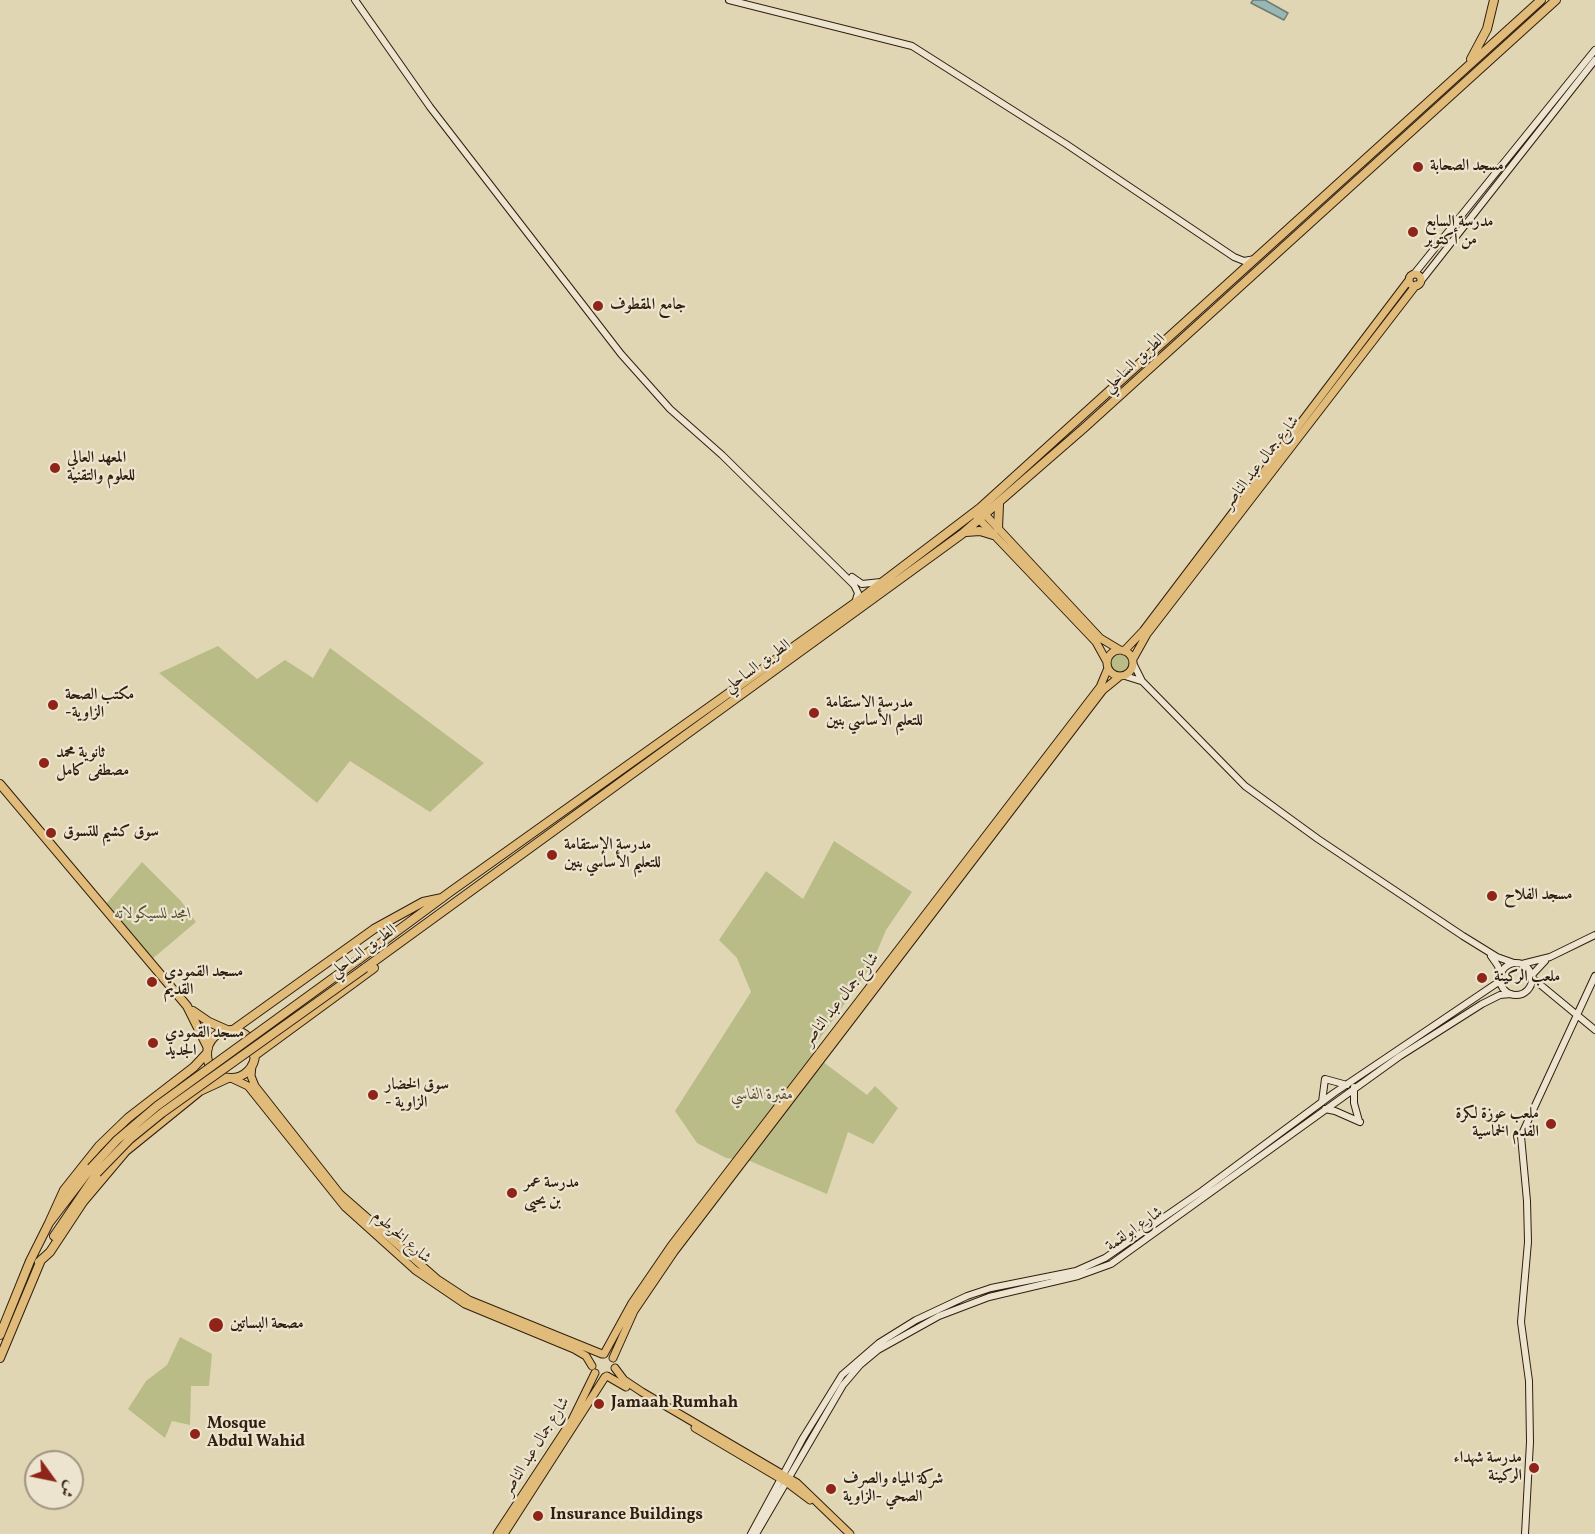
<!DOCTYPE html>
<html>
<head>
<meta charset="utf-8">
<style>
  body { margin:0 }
  #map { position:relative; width:1595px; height:1534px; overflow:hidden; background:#e1d6b3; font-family:Vollkorn,Amiri,serif }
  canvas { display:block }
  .north { position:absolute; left:24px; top:1450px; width:60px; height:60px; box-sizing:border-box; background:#ece4ce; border:2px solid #a19582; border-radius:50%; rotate:123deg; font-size:16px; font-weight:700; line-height:24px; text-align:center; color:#301e0f }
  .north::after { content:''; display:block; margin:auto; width:21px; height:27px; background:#8f2418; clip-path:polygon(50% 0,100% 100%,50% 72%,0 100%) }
</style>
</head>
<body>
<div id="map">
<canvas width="1595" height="1534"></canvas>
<div class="north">ش</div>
</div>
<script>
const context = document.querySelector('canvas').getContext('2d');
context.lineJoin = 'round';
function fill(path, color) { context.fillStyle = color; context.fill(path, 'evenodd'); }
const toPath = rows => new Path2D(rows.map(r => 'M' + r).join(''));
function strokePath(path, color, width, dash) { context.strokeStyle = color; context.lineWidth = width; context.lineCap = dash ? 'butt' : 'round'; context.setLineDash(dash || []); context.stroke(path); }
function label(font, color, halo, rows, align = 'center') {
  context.font = font + ' Vollkorn,Amiri,serif'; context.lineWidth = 4.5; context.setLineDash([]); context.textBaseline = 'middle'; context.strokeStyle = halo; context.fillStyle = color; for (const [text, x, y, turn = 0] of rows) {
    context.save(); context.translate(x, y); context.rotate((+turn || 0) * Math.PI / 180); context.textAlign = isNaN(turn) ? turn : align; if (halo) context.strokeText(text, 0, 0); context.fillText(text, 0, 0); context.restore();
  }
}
const green = toPath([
  [218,646,257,679,285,660,313,678,330,648,484,763,430,812,350,761,317,803,159,673],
  '1109 663a11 11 0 1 1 22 0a11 11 0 1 1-22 0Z',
  [834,841,912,892,886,930,870,968,810,1052,867,1095,875,1086,898,1108,873,1144,848,1132,827,1194,750,1161,726,1158,697,1143,675,1111,751,992,737,958,719,940,766,871,803,899],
  [142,862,181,901,196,922,151,960,106,904],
  [180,1337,212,1354,209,1386,191,1386,190,1425,172,1421,165,1438,128,1409,146,1381,167,1365]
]);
const water = toPath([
  [1253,0,1265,0,1288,13,1284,20,1251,3,1253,0]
]);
const secondary = toPath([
  [355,0,430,107,621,354,670,409,722,455,854,585,858,593,855,603],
  [729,0,912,46,1066,144,1234,257,1244,261,1255,259],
  [1414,274,1595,50],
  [1421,281,1595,60],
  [852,577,862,584,881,582],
  [1134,665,1142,681,1245,786,1318,839,1463,936,1497,957,1514,963],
  [1125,676,1141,681],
  [1491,956,1498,966,1500,976],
  '1500 979a16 16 0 1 1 32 0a16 16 0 1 1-32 0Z',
  [1522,964,1550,957,1595,935],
  [1531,976,1545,961],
  [1531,977,1595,1030],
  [1354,1087,1354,1103,1359,1121],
  [1322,1102,1325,1079,1347,1085],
  [1325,1109,1335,1111,1360,1122],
  [751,1534,803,1438,842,1375,879,1343,916,1320,967,1296,991,1288,1076,1271,1105,1258,1202,1191,1334,1093,1500,981],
  [756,1534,843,1385,860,1365,878,1350,939,1316,989,1297,1078,1276,1111,1264,1400,1056,1482,1004,1500,995,1511,994],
  [1525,1534,1530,1442,1529,1381,1521,1322,1528,1242,1527,1201,1521,1136,1595,976]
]);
const primary = toPath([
  '1409 280a6 6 0 1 1 12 0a6 6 0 1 1-12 0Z',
  [981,510,1100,638,1120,650],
  [977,517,1096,642,1107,662],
  '1107 663a13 13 0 1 1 26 0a13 13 0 1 1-26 0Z',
  [1124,651,1143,631,1409,280],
  [1133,659,1147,634,1416,285],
  [252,1065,251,1076,255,1086,340,1194,437,1279,469,1300,602,1354],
  [231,1078,248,1086,345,1207,415,1270,465,1304,574,1349,586,1356,592,1366],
  [604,1354,632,1303,671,1246,1100,687,1108,668],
  [613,1358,634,1311,674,1252,1103,690,1119,677],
  [615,1368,624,1380,642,1392,797,1483,850,1534],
  [607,1376,626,1387],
  [695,1428,786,1482,810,1500],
  [497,1534,572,1420,595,1373],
  [504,1534,605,1377]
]);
const highway = toPath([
  [1471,59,1487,29,1494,0],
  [998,529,999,504],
  [966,532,980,531,993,535],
  [0,784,187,1006,208,1048],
  [358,960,450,892,855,603,980,508,1541,0],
  [365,968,962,534,1084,428,1556,0],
  [193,1011,209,1022,227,1030],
  [233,1030,374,929,423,902,442,898],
  '207 1054a24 24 0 1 1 48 0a24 24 0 1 1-48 0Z',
  [254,1056,374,968],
  [49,1223,64,1190,99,1146,128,1118,194,1067,207,1053],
  [54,1236,97,1173],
  [39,1262,50,1252,83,1202,126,1151,200,1091,228,1078],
  [0,1335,30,1261,49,1223,91,1168],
  [0,1358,41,1260]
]);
const highwayBridge = toPath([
  [91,1168,117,1140,157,1106,358,960],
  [97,1173,130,1139,162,1113,365,968]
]);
const markers = [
  [1418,167,6,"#8f2418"],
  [1413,232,6,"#8f2418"],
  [598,306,6,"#8f2418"],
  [55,468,6,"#8f2418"],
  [53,705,6,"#8f2418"],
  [814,713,6,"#8f2418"],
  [44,763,6,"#8f2418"],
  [51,833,6,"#8f2418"],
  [552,855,6,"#8f2418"],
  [1492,896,6,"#8f2418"],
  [1482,978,6,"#8f2418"],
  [152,982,6,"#8f2418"],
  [153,1043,6,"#8f2418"],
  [373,1095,6,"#8f2418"],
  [1551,1124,6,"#8f2418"],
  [512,1193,6,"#8f2418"],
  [216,1325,8,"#8f2418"],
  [599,1404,6,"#8f2418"],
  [195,1434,6,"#8f2418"],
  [1534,1468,6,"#8f2418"],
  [831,1489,6,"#8f2418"],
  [538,1516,6,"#8f2418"]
];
const poiNames = [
  ["مسجد الصحابة",1430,167],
  ["مدرسة السابع",1425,223],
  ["من أكتوبر",1425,241],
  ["جامع المقطوف",610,306],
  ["المعهد العالي",67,459],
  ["للعلوم والتقنية",67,477],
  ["مكتب الصحة",65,696],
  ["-الزاوية",65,714],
  ["مدرسة الاستقامة",826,704],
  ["للتعليم الأساسي بنين",826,722],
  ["ثانوية محمد",56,754],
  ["مصطفى كامل",56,772],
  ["سوق كشيم للتسوق",63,833],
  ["مدرسة اﻹستقامة",564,846],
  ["للتعليم اﻷساسي بنين",564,864],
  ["مسجد الفلاح",1504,896],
  ["مسجد القمودي",164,973],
  ["القديم",164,991],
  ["ملعب الركينة",1494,978],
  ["مسجد القمودي",165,1034],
  ["الجديد",165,1052],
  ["سوق الخضار",385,1086],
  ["- الزاوية",385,1104],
  ["ملعب عوزة لكرة",1539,1115,"right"],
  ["الفدم الخماسية",1539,1133,"right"],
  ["مدرسة عمر",524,1184],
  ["بن يحيى",524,1202],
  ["مصحة البساتين",230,1325],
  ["Jamaah Rumhah",611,1404],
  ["Mosque",207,1425],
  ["Abdul Wahid",207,1443],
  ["مدرسة شهداء",1522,1459,"right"],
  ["الركينة",1522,1477,"right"],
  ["شركة المياه والصرف",843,1480],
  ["الصحي -الزاوية",843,1498],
  ["Insurance Buildings",550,1516]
];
const streetNames = [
  ["الطريق الساحلي",1135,364,-43],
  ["شارع جمال عبد الناصر",1262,463,-52],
  ["الطريق الساحلي",758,667,-36],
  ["الطريق الساحلي",364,952,-36],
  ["شارع جمال عبد الناصر",842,1000,-52],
  ["شارع ابولقمة",1135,1230,-35],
  ["شارع الخرطوم",401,1238,41],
  ["شارع جمال عبد الناصر",537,1447,-58]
];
const parkNames = [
  ["امجد للسيكولاته",153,915],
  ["مقبرة الفاسي",762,1096]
];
fill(green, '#babc88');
fill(water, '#97b7b5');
strokePath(water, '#6e7a73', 1.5);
strokePath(secondary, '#301e0f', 8);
strokePath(primary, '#301e0f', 9);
strokePath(highway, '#301e0f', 10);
strokePath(secondary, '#ece4ce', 6);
strokePath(primary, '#e0bb7a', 7);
strokePath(highway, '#e0bb7a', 8);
strokePath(highwayBridge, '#301e0f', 10, []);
strokePath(highwayBridge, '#e0bb7a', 8);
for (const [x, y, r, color] of markers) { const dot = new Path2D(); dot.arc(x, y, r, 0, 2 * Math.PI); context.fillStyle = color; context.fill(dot); strokePath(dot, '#ece4ce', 2); }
label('bold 16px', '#301e0f', '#ece4ce', poiNames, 'left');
label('16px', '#301e0f', '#ece4ce', streetNames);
label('italic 16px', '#594d33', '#ece4ce', parkNames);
</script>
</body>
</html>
